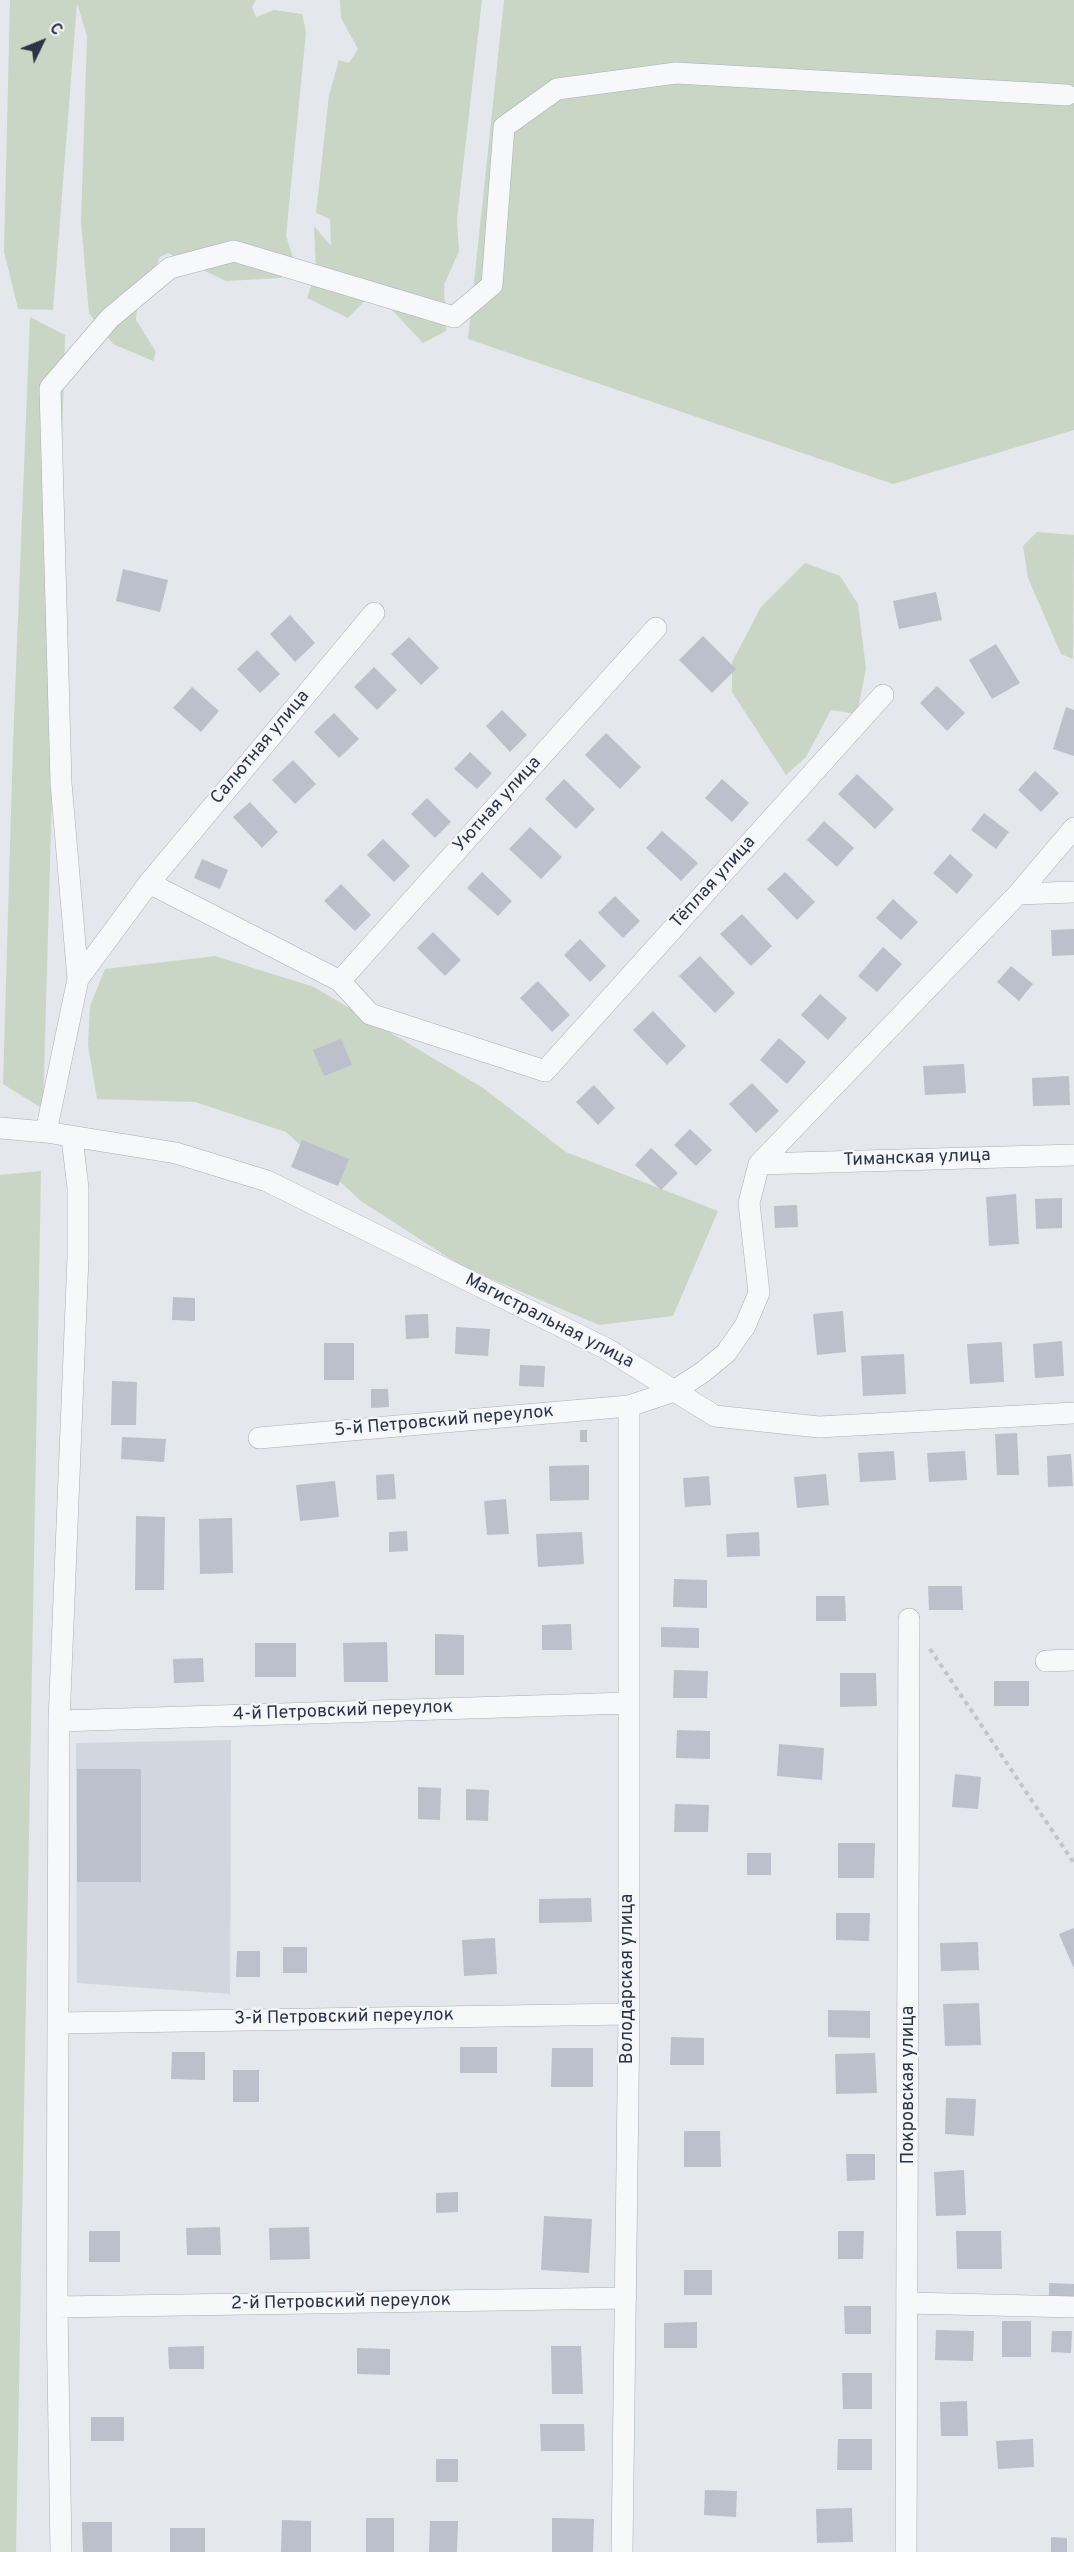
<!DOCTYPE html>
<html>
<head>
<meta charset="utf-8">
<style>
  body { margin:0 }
  #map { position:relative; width:1074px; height:2552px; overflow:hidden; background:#e4e7ec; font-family:Overpass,sans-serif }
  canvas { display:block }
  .north { position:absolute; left:12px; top:12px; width:60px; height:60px; -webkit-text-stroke:4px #f4f6f9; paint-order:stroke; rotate:47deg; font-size:16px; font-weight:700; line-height:24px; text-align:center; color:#2b3445 }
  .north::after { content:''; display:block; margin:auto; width:21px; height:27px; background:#2b3445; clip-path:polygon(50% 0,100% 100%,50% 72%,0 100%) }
</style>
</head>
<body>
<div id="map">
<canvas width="1074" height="2552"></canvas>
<div class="north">С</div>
</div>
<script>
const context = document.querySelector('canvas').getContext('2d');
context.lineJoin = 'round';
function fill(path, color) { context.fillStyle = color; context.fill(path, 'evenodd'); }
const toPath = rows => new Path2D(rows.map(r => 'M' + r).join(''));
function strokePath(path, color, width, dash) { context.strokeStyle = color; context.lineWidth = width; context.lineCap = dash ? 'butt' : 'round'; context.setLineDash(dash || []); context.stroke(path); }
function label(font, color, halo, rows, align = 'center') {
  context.font = font + ' Overpass,sans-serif'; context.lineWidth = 4.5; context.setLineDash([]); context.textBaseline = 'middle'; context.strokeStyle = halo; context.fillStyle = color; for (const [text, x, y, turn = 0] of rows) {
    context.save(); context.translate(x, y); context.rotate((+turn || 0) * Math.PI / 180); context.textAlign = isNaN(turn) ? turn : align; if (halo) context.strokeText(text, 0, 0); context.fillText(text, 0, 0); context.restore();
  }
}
const built = toPath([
  [231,1740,230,1994,77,1983,76,1743]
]);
const green = toPath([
  [10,0,256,0,252,7,256,17,274,10,302,14,306,32,286,236,295,264,281,278,226,281,168,253,160,257,137,309,136,320,156,352,153,361,113,344,89,313,81,222,87,36,77,3,53,310,18,309,4,251],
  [340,0,482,0,457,219,459,251,444,285,446,331,423,343,374,291,348,318,307,298,316,272,314,226,331,246,330,219,316,213,329,95,339,60,349,63,358,49,341,18],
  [504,0,1074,0,1074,430,893,484,468,339],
  [30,317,65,335,43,1109,3,1084,13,744],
  [1037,532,1074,535,1073,659,1061,654,1028,578,1023,546],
  [805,563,840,576,858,604,866,669,857,714,831,710,806,757,786,775,732,692,732,662,761,607],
  [215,956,314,987,483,1088,566,1152,718,1211,673,1316,599,1325,463,1267,361,1201,286,1132,195,1102,97,1099,88,1045,90,1006,105,969],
  [41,1171,16,2552,0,2552,0,1175]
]);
const building = toPath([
  [123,569,168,580,160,612,116,601],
  [936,592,942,620,899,629,893,601],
  [290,615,315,643,295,662,270,634],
  [703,636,736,669,712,693,679,660],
  [409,637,439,668,421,685,391,654],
  [996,644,1020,683,992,699,969,660],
  [257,650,280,674,260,693,237,669],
  [374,667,397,690,377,710,354,687],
  [937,686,965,713,947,731,920,703],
  [192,687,219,711,201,732,173,708],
  [1066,707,1074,710,1074,756,1053,749],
  [502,710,527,735,510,752,486,726],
  [334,713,359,739,339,758,314,732],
  [606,733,641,767,620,789,585,755],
  [470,752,492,773,477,789,454,769],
  [293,760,316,784,295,804,272,780],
  [1035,771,1059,793,1041,812,1018,790],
  [857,774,894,809,875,829,838,794],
  [564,779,595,809,576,829,545,799],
  [722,779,749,803,732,822,705,798],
  [427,798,451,822,435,838,411,814],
  [250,802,278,832,262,848,233,817],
  [984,813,1009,832,996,849,971,830],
  [824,821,854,848,837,867,807,840],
  [530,827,562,857,541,879,509,849],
  [662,831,698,863,681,881,646,848],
  [383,839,410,866,394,882,367,855],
  [950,854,973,875,957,894,933,873],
  [202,859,228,870,220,889,194,878],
  [482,872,512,901,498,916,467,888],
  [785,872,815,902,797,920,767,889],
  [341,884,371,915,355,931,324,901],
  [615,896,640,921,623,938,598,913],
  [893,899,918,922,901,940,876,918],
  [742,914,772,946,751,966,720,934],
  [1074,929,1074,955,1052,956,1051,930],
  [433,932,461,960,445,976,417,948],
  [580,939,606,966,590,982,564,955],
  [883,947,902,964,877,992,858,976],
  [700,956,735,993,715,1013,679,976],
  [1011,966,1033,984,1019,1001,997,982],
  [538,981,570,1015,552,1032,520,998],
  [820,994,847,1018,828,1040,801,1015],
  [653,1011,686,1046,667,1065,633,1030],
  [779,1038,806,1062,787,1084,760,1060],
  [341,1039,352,1065,324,1076,313,1050],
  [964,1064,966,1093,925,1095,923,1066],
  [1069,1076,1070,1105,1033,1106,1032,1078],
  [752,1083,779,1111,756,1133,729,1104],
  [594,1085,615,1108,598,1125,576,1102],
  [690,1129,712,1150,696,1166,674,1145],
  [302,1140,349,1159,338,1186,291,1167],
  [651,1148,678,1173,661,1190,635,1165],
  [1016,1194,1019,1244,989,1246,986,1197],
  [1062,1198,1062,1228,1036,1229,1035,1199],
  [797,1205,798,1227,775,1228,774,1206],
  [173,1297,195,1298,195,1321,172,1320],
  [843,1311,846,1352,817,1355,813,1314],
  [428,1314,429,1338,406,1339,405,1315],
  [456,1327,490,1329,488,1356,455,1354],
  [1062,1341,1064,1376,1035,1378,1033,1344],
  [1002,1342,1004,1382,970,1384,967,1344],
  [324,1343,354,1343,354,1380,324,1380],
  [904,1354,906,1394,863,1396,861,1356],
  [520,1365,545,1366,544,1387,519,1386],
  [112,1381,137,1382,136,1425,111,1425],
  [371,1389,388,1389,389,1407,371,1408],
  [580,1430,587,1430,587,1442,580,1442],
  [1017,1433,1019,1475,997,1475,995,1434],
  [122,1437,166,1439,164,1462,121,1459],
  [894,1451,896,1480,860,1482,858,1453],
  [965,1451,967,1480,929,1482,927,1453],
  [1071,1454,1073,1486,1048,1487,1047,1456],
  [589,1465,589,1500,550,1501,549,1466],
  [394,1474,396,1499,377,1500,376,1475],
  [826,1474,829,1505,797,1508,794,1477],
  [709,1476,711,1505,685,1507,683,1478],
  [335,1481,339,1517,300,1521,296,1485],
  [506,1499,509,1534,487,1535,484,1501],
  [136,1516,165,1517,164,1590,135,1590],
  [232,1518,233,1573,200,1574,199,1519],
  [407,1531,408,1551,389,1552,389,1532],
  [582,1532,584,1564,538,1567,536,1534],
  [759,1532,760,1556,727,1557,726,1534],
  [674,1579,707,1580,707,1608,673,1607],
  [928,1586,962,1586,963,1610,929,1610],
  [816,1596,845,1596,846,1621,816,1621],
  [571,1624,572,1650,542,1650,542,1625],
  [661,1627,699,1628,699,1648,661,1647],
  [435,1634,464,1635,464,1675,435,1675],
  [387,1642,388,1682,344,1682,343,1643],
  [255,1643,296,1643,296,1677,255,1677],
  [203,1658,204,1682,174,1683,173,1659],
  [674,1670,708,1671,707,1698,673,1698],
  [840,1673,876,1673,877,1706,840,1707],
  [994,1681,1029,1681,1029,1706,994,1706],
  [677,1730,710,1731,710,1759,676,1758],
  [779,1744,824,1748,822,1780,777,1776],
  [77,1769,141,1769,141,1882,77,1882],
  [955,1774,981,1777,978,1809,952,1807],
  [418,1787,441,1788,440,1820,418,1819],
  [466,1789,489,1790,488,1821,466,1820],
  [675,1804,709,1805,708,1832,674,1832],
  [838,1843,875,1843,874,1878,838,1878],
  [747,1853,771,1853,771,1875,747,1875],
  [591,1898,592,1922,539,1923,539,1899],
  [836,1913,870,1913,869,1941,836,1940],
  [1074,1928,1074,1969,1059,1934],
  [495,1938,497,1974,464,1976,462,1940],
  [978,1942,979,1970,941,1971,940,1943],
  [283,1947,307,1947,307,1973,283,1973],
  [237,1951,260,1951,260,1977,236,1977],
  [979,2003,981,2045,945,2046,943,2004],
  [828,2010,870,2011,870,2038,828,2037],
  [671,2037,704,2038,704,2065,670,2065],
  [460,2047,497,2047,497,2073,460,2073],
  [552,2048,593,2048,593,2087,551,2087],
  [172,2052,205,2052,205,2080,171,2079],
  [875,2053,877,2093,836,2094,835,2054],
  [233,2070,259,2070,259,2102,233,2102],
  [946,2098,976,2099,974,2136,945,2134],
  [684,2131,720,2131,721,2167,684,2167],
  [846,2154,875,2154,875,2180,847,2181],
  [964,2170,966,2215,936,2216,934,2172],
  [458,2192,458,2212,436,2213,436,2193],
  [544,2216,592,2219,589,2273,541,2270],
  [220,2227,221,2255,187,2255,186,2228],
  [309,2227,310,2259,270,2260,269,2228],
  [89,2231,120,2231,120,2262,89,2262],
  [838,2231,864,2231,863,2259,838,2259],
  [956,2231,1001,2231,1002,2269,957,2269],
  [684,2270,712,2270,712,2295,684,2295],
  [1049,2283,1074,2284,1074,2302,1049,2301],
  [844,2306,871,2306,871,2334,845,2334],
  [1002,2321,1031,2321,1031,2357,1002,2357],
  [697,2322,697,2348,664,2348,664,2323],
  [936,2330,974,2331,973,2361,935,2360],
  [1052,2331,1072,2331,1071,2353,1051,2352],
  [204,2346,204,2369,169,2369,168,2347],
  [551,2346,581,2346,583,2394,552,2394],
  [357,2348,390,2349,390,2375,357,2374],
  [842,2373,872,2373,872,2409,843,2409],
  [967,2401,968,2436,941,2436,940,2402],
  [91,2417,124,2417,124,2441,91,2441],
  [540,2424,584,2424,585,2451,541,2451],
  [838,2439,872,2439,872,2470,837,2470],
  [1033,2439,1034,2467,998,2469,996,2441],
  [436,2459,458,2459,458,2482,436,2482],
  [705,2490,737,2491,736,2517,704,2515],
  [852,2508,853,2542,817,2543,816,2509],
  [366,2518,394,2518,394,2552,366,2552],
  [552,2518,594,2519,593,2552,552,2552],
  [282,2520,311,2521,311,2552,281,2552],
  [430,2521,458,2521,457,2552,429,2552],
  [82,2522,112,2522,112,2552,83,2552],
  [170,2528,205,2528,205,2552,170,2552],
  [1051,2537,1067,2538,1067,2552,1051,2552]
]);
const path = toPath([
  [930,1649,1074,1863]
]);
const minor = toPath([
  [149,883,340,981,370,1014,545,1071,883,695],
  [1018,894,1074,892],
  [78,979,61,783,50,388,110,318,170,268,234,251,454,317,492,285,504,127,557,89,676,73,1067,95],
  [340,981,656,628],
  [0,1128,46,1132,176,1153,267,1181,607,1349,715,1416,819,1427,1074,1413],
  [46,1132,78,979,149,883,374,613],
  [759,1164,1074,1155],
  [259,1438,629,1406,674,1391,703,1372,726,1353,745,1326,759,1293,749,1203,759,1164,1018,894,1074,828],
  [1046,1661,1074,1660],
  [59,1721,628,1703],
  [59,2023,629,2014],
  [909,2303,1074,2307],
  [57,2307,626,2298],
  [61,2552,57,2307,59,1721,78,1257,78,1188,72,1138],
  [622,2552,629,2014,629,1406],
  [906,2552,909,1619]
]);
const streetNames = [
  ["Салютная улица",261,748,-50],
  ["Уютная улица",498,805,-48],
  ["Тёплая улица",714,883,-48],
  ["Тиманская улица",917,1159,-2],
  ["Магистральная улица",549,1322,27],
  ["5-й Петровский переулок",444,1422,-5],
  ["4-й Петровский переулок",343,1712,-2],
  ["Володарская улица",628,1979,-90],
  ["3-й Петровский переулок",344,2018,-1],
  ["Покровская улица",909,2085,-90],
  ["2-й Петровский переулок",341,2303,-1]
];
fill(built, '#d2d6de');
fill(green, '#c9d6c5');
fill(building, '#bbc0ca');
strokePath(minor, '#a9aeb7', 22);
strokePath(path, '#c2c5cb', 4, [4.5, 4.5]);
strokePath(minor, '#f7f8fa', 21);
label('18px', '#2b3445', '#f4f6f9', streetNames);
</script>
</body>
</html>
